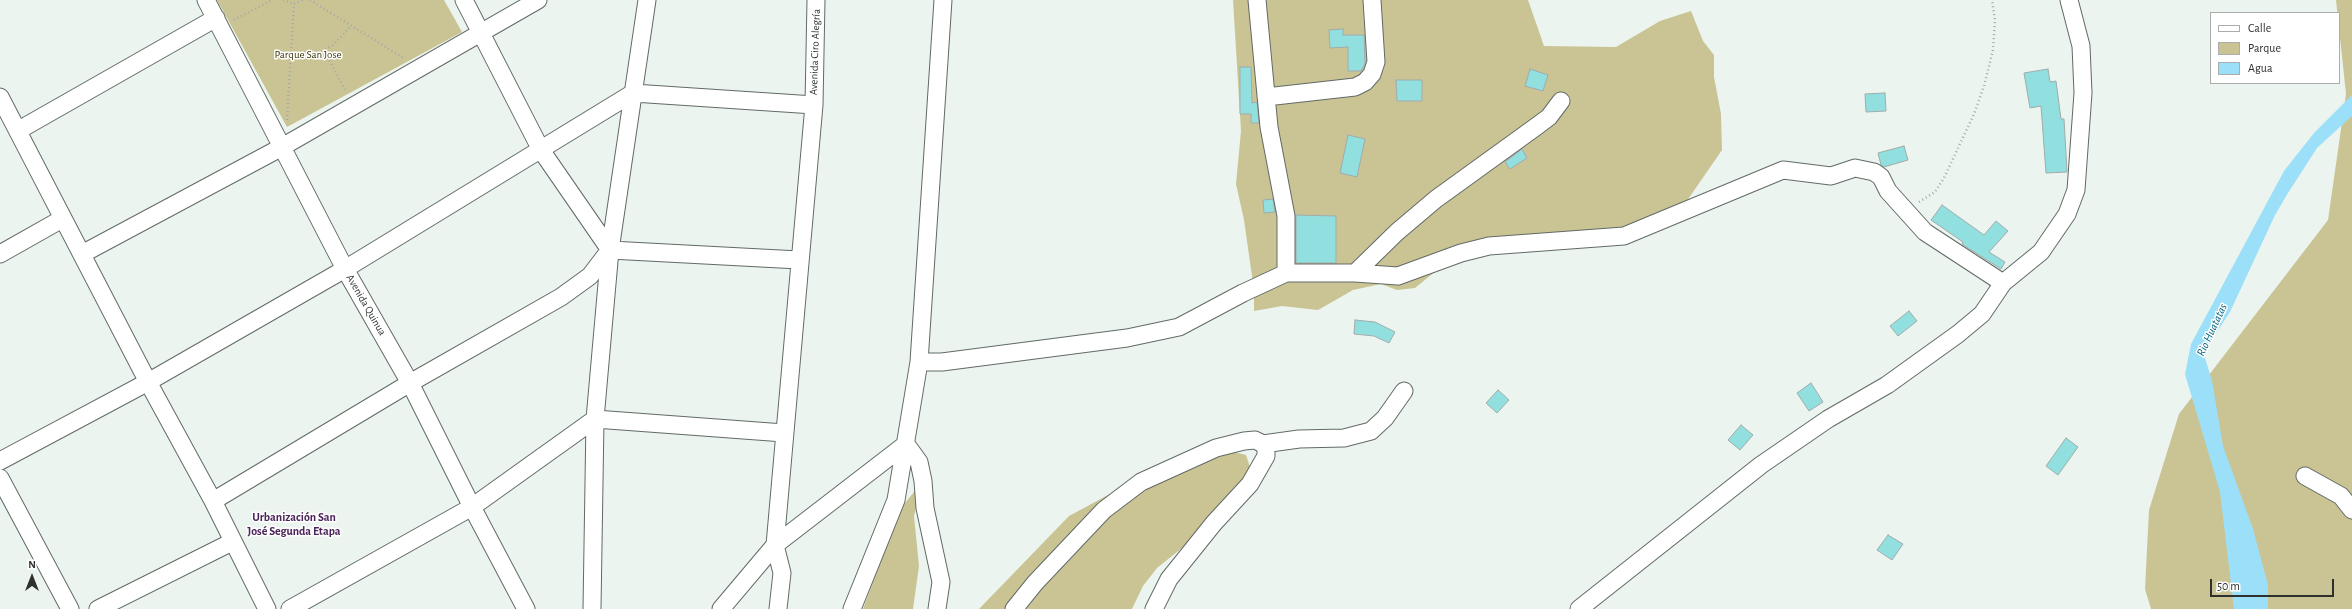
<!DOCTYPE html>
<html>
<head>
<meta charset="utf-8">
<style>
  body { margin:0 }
  #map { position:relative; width:2352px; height:609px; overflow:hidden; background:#ebf4ef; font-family:"Alegreya Sans",sans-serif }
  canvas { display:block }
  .legend { position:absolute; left:2210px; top:12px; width:130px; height:72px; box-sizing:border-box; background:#fff; border:1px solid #abacac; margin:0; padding:5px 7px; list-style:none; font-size:12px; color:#2d302f }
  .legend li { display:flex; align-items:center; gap:8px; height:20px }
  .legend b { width:20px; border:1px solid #abacac }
  .north { position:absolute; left:12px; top:557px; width:40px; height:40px; -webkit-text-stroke:3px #fff; paint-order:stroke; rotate:0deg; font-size:11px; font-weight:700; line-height:16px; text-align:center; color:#2d302f }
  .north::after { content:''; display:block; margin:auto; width:14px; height:18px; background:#2d302f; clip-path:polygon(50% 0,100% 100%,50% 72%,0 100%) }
  .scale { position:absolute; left:2210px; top:579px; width:124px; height:18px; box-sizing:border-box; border:2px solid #2d302f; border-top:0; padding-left:5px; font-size:12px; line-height:14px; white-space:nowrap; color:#2d302f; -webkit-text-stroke:3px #fff; paint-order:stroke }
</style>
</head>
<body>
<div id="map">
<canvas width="2352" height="609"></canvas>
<ul class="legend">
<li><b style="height:5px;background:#fff"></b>Calle</li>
<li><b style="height:11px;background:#cac494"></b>Parque</li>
<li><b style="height:11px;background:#9bdff9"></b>Agua</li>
</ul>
<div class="north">N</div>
<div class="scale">50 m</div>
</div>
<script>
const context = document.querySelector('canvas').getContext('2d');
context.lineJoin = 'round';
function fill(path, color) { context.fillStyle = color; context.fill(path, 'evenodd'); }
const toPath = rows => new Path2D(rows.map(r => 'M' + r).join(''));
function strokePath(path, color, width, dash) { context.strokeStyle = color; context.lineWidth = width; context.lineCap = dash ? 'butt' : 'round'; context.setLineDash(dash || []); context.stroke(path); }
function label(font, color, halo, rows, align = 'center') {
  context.font = font + ' "Alegreya Sans",sans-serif'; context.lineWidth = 3; context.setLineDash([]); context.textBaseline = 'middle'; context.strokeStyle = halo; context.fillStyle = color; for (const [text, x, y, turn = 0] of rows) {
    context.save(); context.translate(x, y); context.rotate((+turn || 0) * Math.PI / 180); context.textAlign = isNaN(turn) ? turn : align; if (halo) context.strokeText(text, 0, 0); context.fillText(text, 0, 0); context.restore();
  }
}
const green = toPath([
  [217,0,444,0,462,32,287,127],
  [1233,0,1528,0,1544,46,1616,47,1660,21,1691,11,1703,41,1714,55,1714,77,1721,114,1722,150,1682,208,1645,228,1466,259,1442,266,1415,288,1397,290,1381,284,1353,290,1318,310,1282,306,1254,311,1254,290,1244,220,1236,184,1241,131],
  [2336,0,2352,0,2352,609,2151,609,2145,589,2149,510,2179,414,2328,220,2346,94],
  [1234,452,1246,455,1252,473,1187,544,1157,568,1143,586,1132,609,979,609,1069,516,1147,474],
  [923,481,914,516,919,566,913,609,863,609,900,509]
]);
const water = toPath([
  [2352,95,2352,116,2317,148,2288,193,2275,215,2230,312,2207,347,2205,358,2212,381,2223,446,2253,529,2268,585,2268,609,2234,609,2220,492,2185,374,2191,344,2284,171,2314,133]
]);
const building = toPath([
  [1343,29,1343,35,1364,35,1365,64,1361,71,1348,71,1348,47,1330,48,1329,30,1343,29],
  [1240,67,1251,67,1252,103,1257,102,1259,123,1251,123,1251,114,1240,114,1240,67],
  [1530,69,1548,75,1543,91,1525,86,1530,69],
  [2048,69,2050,82,2056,81,2061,119,2064,119,2067,172,2046,173,2041,106,2030,108,2024,73,2048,69],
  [1396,80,1422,80,1422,101,1397,101,1396,80],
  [1885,93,1886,111,1866,112,1865,94,1885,93],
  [1348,135,1365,139,1357,177,1340,173,1348,135],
  [1904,146,1908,160,1884,167,1881,165,1878,153,1904,146],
  [1522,149,1527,158,1510,169,1505,162,1522,149],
  [1273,199,1275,212,1264,213,1263,200,1273,199],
  [1942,205,1984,235,1996,221,2008,231,1989,252,2005,262,2001,269,1962,244,1963,242,1931,220,1942,205],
  [1296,215,1336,216,1336,263,1296,263,1296,215],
  [1909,311,1917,321,1898,336,1890,326,1909,311],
  [1355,320,1375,322,1395,332,1389,343,1374,336,1354,334,1355,320],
  [1811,383,1823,402,1809,411,1797,393,1811,383],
  [1498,390,1509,400,1497,413,1486,403,1498,390],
  [1741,425,1753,435,1740,450,1728,440,1741,425],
  [2066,438,2078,447,2058,475,2046,466,2066,438],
  [1888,535,1903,544,1892,560,1877,550,1888,535]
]);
const path = toPath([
  [283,0,294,4,303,0],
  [310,0,405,59],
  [234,20,272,0],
  [324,50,346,92],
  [291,59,316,55,333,45,351,26],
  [287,120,294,4],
  [1919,202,1935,192,1944,178,1974,114,1984,86,1993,50,1995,20,1992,0]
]);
const minor = toPath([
  [206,0,345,269,410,383,472,507,526,609],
  [464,0,541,150,610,250],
  [1257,0,1269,127,1286,216,1286,273],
  [0,97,148,382,213,501,267,609],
  [1266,97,1355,87,1365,82,1372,74,1376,62,1372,0],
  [19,130,216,18],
  [610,250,799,260],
  [0,254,62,219],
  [82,254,282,147,538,0],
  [1355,273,1397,232,1436,199,1537,126,1549,117,1561,101],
  [919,362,942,362,1127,338,1179,327,1243,293,1286,273,1355,273,1398,276,1461,253,1489,246,1624,236,1783,170,1831,176,1855,168,1874,172,1881,177,1888,191,1925,232,2003,283],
  [1263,444,1299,439,1344,438,1371,431,1385,418,1404,391],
  [0,461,148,382,345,269,633,93,814,105],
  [2305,476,2341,496,2352,510],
  [0,478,70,609],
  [213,501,410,383,561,297,590,276,609,251],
  [98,609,232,542],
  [290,609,472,507,595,419,784,433],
  [592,609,595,419,610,250,647,0],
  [721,609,775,545,906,444,919,462,923,481,925,508,941,582,937,609],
  [778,609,782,573,775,545,814,105,816,0],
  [852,609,896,500,919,362,943,0],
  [1014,609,1035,583,1104,510,1141,482,1216,448,1244,441,1255,440,1263,444,1266,449,1266,456,1250,484,1214,523,1169,579,1154,609],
  [1579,609,1761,465,1828,419,1887,385,1958,334,1982,314,2003,283,2041,252,2067,214,2076,190,2083,93,2081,46,2069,0]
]);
const streetNames = [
  ["Avenida Ciro Alegría",815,52,-88],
  ["Avenida Quinua",366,305,60]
];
const parkNames = [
  ["Parque San Jose",308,55]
];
const waterNames = [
  ["Rio Huatatas",2212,330,-65]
];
const neighbourhoodNames = [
  ["Urbanización San",294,517],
  ["José Segunda Etapa",294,531]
];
fill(green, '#cac494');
fill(water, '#9bdff9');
fill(building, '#91dfde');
strokePath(building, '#a1abab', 1);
strokePath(minor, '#626a66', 19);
strokePath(path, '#a3a9a6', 2.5, [1, 3]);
strokePath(minor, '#fff', 17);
label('11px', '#2d302f', '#fff', streetNames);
label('11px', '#3c3605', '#fff', parkNames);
label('italic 12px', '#02617b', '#fff', waterNames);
label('bold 12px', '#4c245a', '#fff', neighbourhoodNames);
</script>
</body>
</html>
